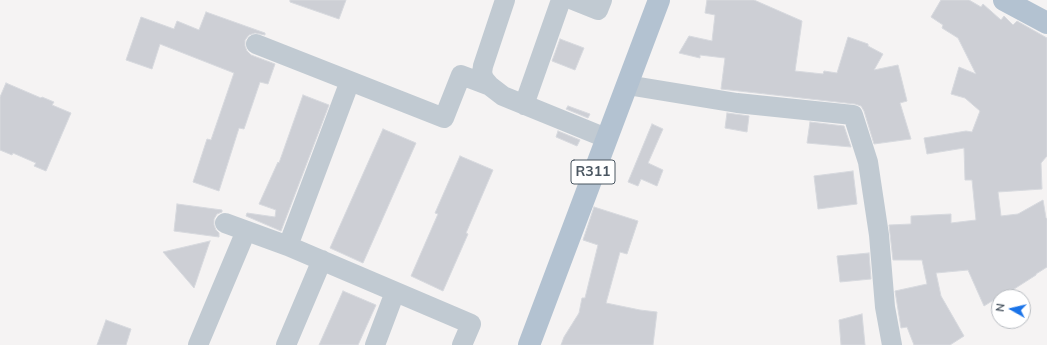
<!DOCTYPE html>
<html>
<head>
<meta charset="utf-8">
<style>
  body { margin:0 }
  #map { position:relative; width:1047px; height:345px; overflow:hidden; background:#f5f3f3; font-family:Mulish,sans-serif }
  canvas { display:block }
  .north { position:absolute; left:991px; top:289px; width:40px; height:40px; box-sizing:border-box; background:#fff; border:1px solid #b7bbc0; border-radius:50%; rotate:278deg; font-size:11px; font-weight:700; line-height:16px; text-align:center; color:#4a5661 }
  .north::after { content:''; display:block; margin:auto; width:14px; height:18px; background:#1a73e8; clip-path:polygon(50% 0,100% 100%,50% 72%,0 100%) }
</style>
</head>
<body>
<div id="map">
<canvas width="1047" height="345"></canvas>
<div class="north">N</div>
</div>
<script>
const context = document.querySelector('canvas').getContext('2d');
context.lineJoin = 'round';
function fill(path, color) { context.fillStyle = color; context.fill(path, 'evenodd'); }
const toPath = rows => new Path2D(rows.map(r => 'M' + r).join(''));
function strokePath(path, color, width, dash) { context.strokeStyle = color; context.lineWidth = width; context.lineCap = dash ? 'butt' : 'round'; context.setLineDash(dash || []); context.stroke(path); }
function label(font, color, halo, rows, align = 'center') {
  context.font = font + ' Mulish,sans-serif'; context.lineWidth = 3; context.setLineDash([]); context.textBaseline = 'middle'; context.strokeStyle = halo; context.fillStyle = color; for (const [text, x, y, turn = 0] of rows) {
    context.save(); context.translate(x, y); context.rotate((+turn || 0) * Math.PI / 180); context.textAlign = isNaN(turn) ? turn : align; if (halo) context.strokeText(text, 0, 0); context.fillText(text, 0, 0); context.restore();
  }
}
const building = toPath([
  [290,0,346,0,339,19,290,2,290,0],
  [707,0,754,0,802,21,795,71,823,74,824,71,837,73,848,37,868,44,868,46,883,54,874,70,898,65,907,101,900,103,911,139,874,144,864,111,861,106,855,104,721,89,725,58,700,55,700,58,679,53,689,36,712,41,715,15,705,13,707,0],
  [941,0,969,0,981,7,983,4,1001,20,1004,16,1013,25,1017,21,1047,38,1047,156,1041,163,1042,189,998,192,1001,216,1018,214,1043,200,1046,218,1047,219,1047,267,1036,274,1036,275,1011,291,1010,290,984,306,968,270,936,273,941,296,964,336,950,345,914,345,907,327,901,328,895,291,927,284,922,260,893,260,889,225,911,224,911,216,951,214,951,223,976,220,972,180,965,180,964,148,927,154,924,138,966,131,972,132,980,111,965,98,951,94,959,67,976,74,958,38,942,28,943,25,931,17,941,0],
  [206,12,265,33,265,35,255,33,249,35,245,40,245,46,247,51,251,55,275,64,268,84,260,82,244,129,239,128,219,191,193,182,207,139,211,140,234,73,160,44,152,69,126,60,141,17,174,29,177,21,199,30,206,12],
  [560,39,584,48,575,70,552,61,560,39],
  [6,83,41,98,42,97,54,102,52,105,71,113,46,171,34,166,36,163,13,153,12,155,0,150,0,97,6,83],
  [303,95,329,105,281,231,246,216,247,213,275,217,276,210,259,204,278,162,279,163,303,95],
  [568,106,590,114,588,118,566,109,568,106],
  [727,113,749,116,747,132,725,128,727,113],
  [810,122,844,126,851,147,807,143,810,122],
  [652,124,663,129,648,163,663,170,657,186,641,179,638,186,628,182,652,124],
  [383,129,416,143,363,263,330,248,383,129],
  [558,131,580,140,577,146,556,137,558,131],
  [460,156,493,170,466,233,468,234,443,291,411,276,438,214,435,213,460,156],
  [853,171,857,204,818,209,814,176,853,171],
  [177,204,222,210,222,212,217,214,214,219,214,225,216,230,219,233,219,237,174,231,177,204],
  [594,207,638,221,627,254,620,252,606,303,640,310,657,312,653,345,561,345,564,337,579,313,582,298,585,298,598,245,583,240,594,207],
  [210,241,194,288,163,252,210,241],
  [869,253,871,279,840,282,837,256,869,253],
  [343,291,376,305,358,345,319,345,343,291],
  [862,314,865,345,841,345,839,320,862,314],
  [106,320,131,329,126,345,97,345,106,320]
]);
const minor = toPath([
  [505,0,483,66,482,73,484,79,490,86,503,96,606,138],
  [573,0,598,10,602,0],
  [256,44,444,118,461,75,490,86],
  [627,85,737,103,853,115,868,162,879,235,885,307,892,345],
  [524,105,561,0],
  [225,223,288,246,350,81],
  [288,246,471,324,462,345],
  [198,345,246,231],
  [286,345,322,260],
  [375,345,395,292]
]);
const major = toPath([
  [1004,0,1047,23],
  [529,345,659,0]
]);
const shields = [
  [593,172,44]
];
const shieldNames = [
  ["R311",593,172]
];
fill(building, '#cdcfd5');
strokePath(building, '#d7d9de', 1);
strokePath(minor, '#c1cad2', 20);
strokePath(major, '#b3c2d1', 22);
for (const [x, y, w] of shields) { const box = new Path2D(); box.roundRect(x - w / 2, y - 12, w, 24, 3); context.fillStyle = '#fff'; context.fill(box); strokePath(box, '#4a5661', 1); }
label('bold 14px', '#4a5661', null, shieldNames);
</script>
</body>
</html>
